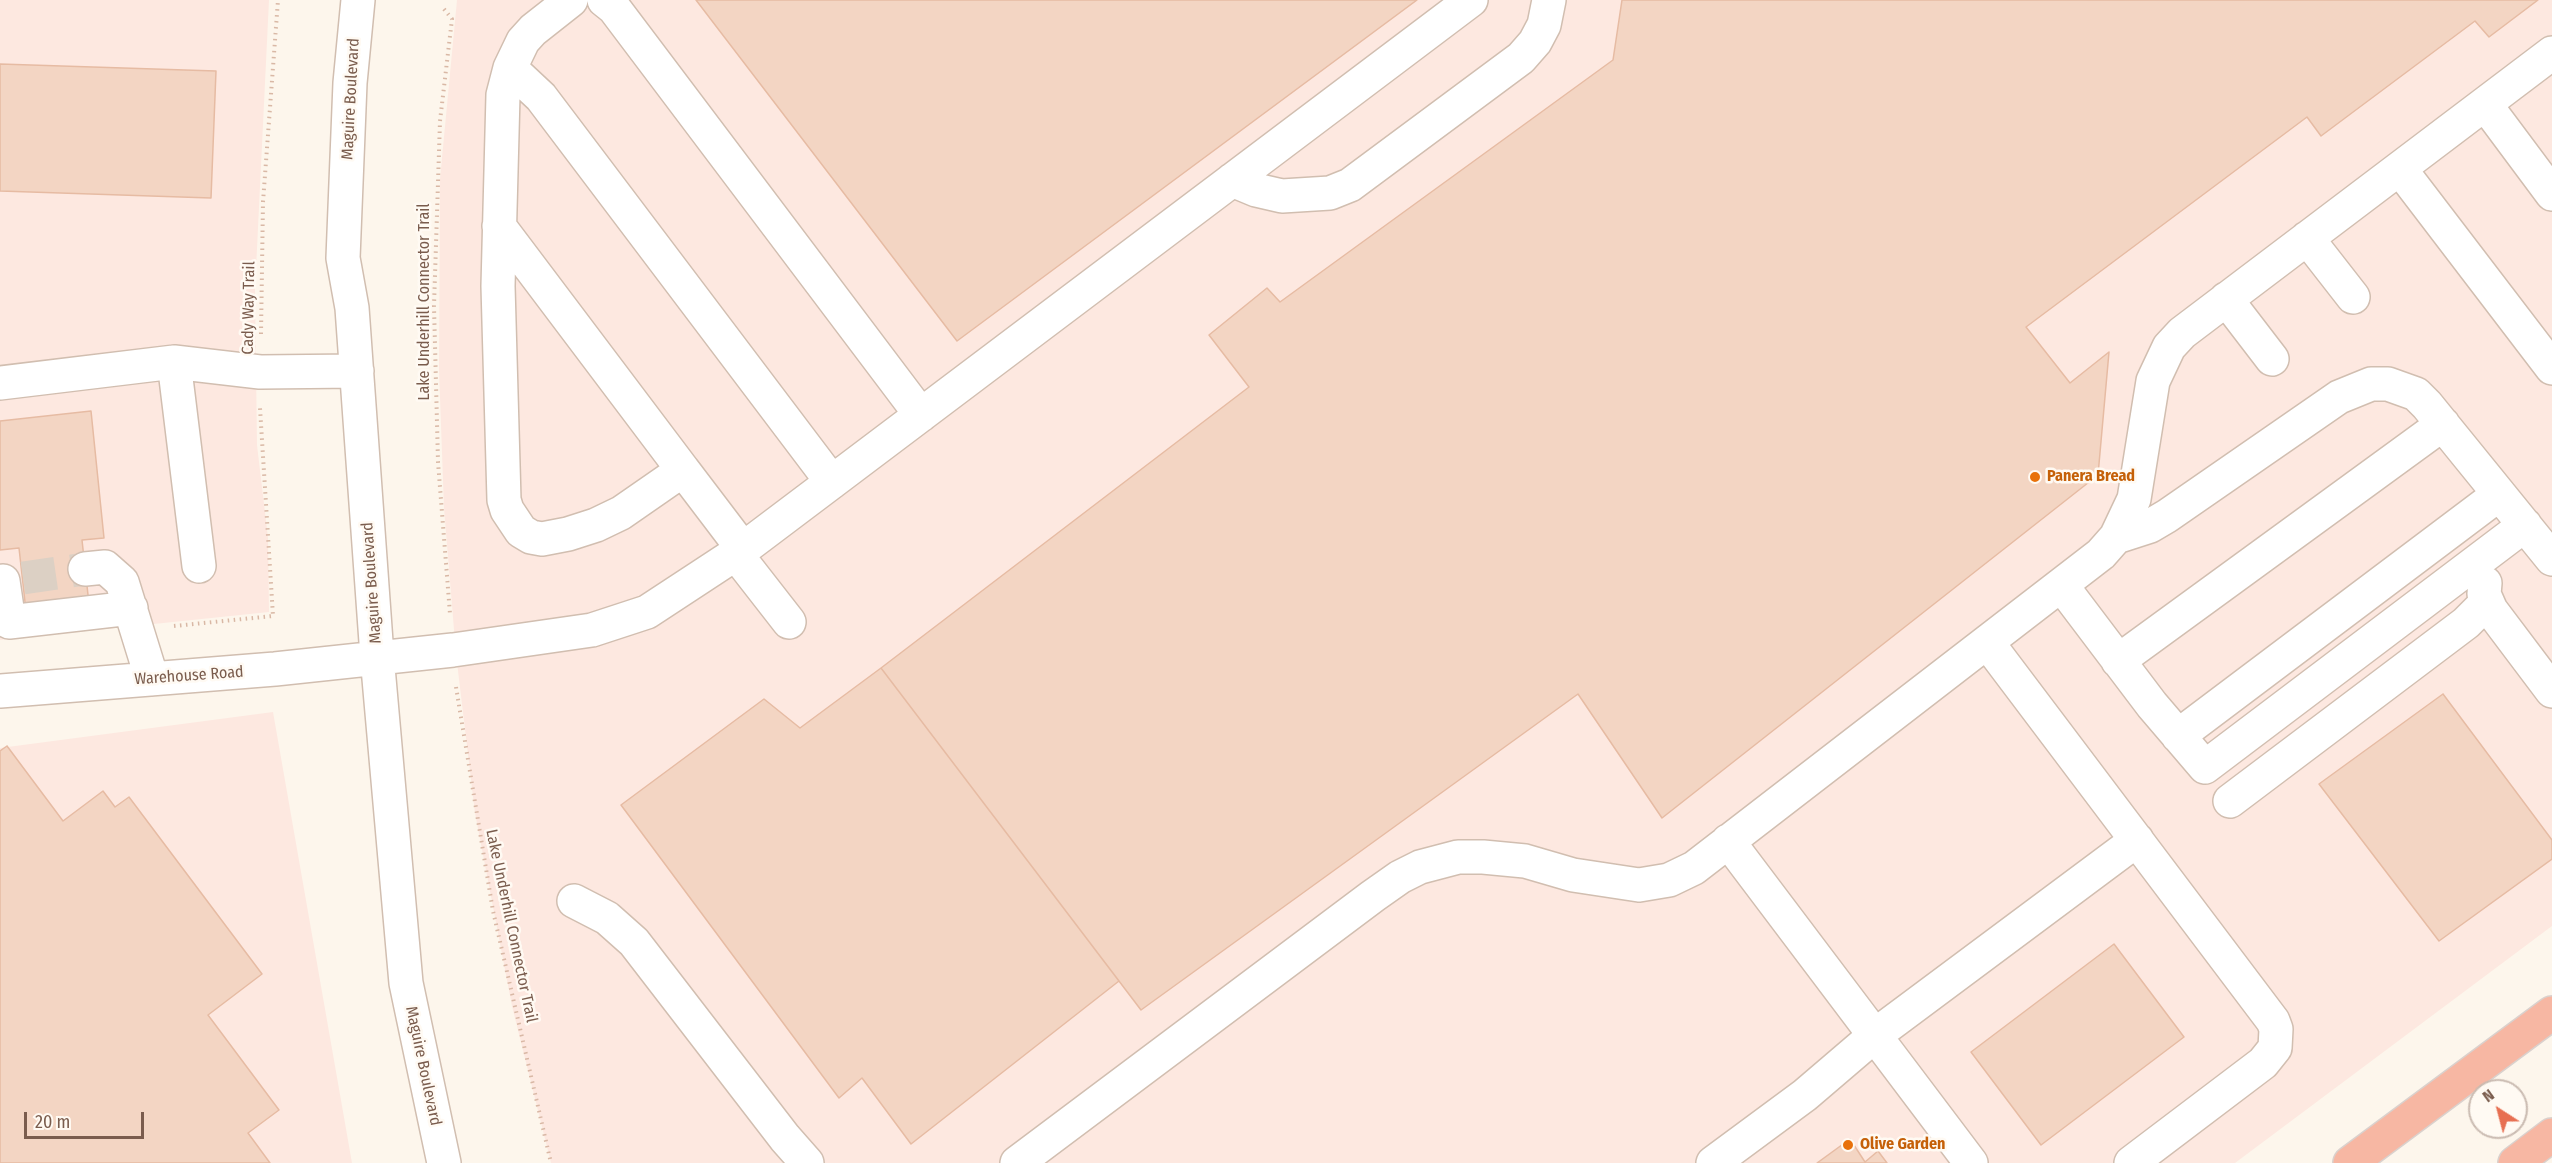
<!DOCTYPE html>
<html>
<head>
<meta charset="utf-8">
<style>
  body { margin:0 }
  #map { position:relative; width:2552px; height:1163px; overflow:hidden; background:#fdf6ec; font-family:"Fira Sans Condensed",sans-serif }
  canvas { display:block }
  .north { position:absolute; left:2468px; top:1079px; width:60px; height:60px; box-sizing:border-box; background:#fffaf3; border:2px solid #cabbb1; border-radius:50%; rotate:324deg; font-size:16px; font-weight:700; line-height:24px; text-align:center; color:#7a5c4d }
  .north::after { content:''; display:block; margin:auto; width:21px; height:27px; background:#e76f51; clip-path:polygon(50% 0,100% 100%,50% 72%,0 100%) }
  .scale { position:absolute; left:24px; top:1112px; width:120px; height:27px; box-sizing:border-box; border:3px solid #7a5c4d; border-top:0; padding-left:8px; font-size:18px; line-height:21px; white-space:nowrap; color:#7a5c4d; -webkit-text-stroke:4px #fffaf3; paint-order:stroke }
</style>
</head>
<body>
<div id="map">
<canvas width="2552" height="1163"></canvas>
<div class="north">N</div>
<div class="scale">20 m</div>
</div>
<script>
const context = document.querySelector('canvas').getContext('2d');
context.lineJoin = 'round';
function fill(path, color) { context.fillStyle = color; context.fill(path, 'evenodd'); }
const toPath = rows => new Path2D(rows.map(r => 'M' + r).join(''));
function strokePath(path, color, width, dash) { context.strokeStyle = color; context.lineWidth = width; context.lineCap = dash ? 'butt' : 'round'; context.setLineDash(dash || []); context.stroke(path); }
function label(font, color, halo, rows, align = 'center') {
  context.font = font + ' "Fira Sans Condensed",sans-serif'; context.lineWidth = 5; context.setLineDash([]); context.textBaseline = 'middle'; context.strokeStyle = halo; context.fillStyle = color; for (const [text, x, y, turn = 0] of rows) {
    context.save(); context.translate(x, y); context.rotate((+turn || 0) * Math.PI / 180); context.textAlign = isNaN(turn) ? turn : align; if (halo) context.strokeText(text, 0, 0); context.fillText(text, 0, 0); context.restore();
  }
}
const commercial = toPath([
  [0,0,269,0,255,290,257,445,268,538,269,612,0,640],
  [457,0,2552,0,2552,926,2235,1163,551,1163,512,1006,475,813,456,654,444,508,439,370,440,179],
  [273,712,352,1163,0,1163,0,748]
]);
const building = toPath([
  [696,0,1417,0,957,341,696,0],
  [1622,0,2538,0,2489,37,2475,21,2321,136,2307,117,2026,327,2070,383,2109,352,2098,475,1662,818,1578,694,1141,1010,881,668,1249,387,1209,335,1267,288,1280,302,1613,60,1622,0],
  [0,64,216,71,211,198,0,191,0,64],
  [91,411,104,538,82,540,89,604,26,611,19,548,0,550,0,421,91,411],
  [881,668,1119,981,911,1144,862,1078,839,1098,621,805,764,699,800,728,881,668],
  [2443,694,2552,840,2552,859,2439,941,2319,784,2443,694],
  [7,746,63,821,103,791,115,807,129,797,262,974,208,1015,279,1110,248,1133,270,1163,0,1163,0,751,7,746],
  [2114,944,2184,1037,2041,1145,1971,1052,2114,944],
  [1850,1139,1865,1162,1878,1151,1887,1163,1817,1163,1850,1139]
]);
const minorTunnel = toPath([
  [23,578,85,569]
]);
const path = toPath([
  [444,9,452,19,440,121,434,306,438,462,450,614],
  [261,334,263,202,278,0],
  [174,626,273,616,260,408],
  [456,687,493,911,551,1163]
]);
const minor = toPath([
  [358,0,350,83,343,258,352,308,377,656,406,983,444,1163],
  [571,0,533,30,523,41,510,68,503,95,498,286,504,500,507,510,521,531,531,537,542,539,568,534,596,525,621,513,683,470,743,549],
  [604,0,614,8,921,415],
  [510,68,541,97,832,482],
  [2485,104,2552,194],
  [2400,169,2552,368],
  [1232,180,1256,190,1282,196,1330,193,1350,185,1521,58,1535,42,1544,25,1549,0],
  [499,226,683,470],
  [2307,238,2353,297],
  [2226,299,2272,359],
  [174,362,199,566],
  [0,383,174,362,260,372,357,371],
  [2116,537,2150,526,2167,516,2339,397,2371,384,2388,384,2416,394,2427,405,2552,559],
  [736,554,789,622],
  [85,569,105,567,122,582,152,679],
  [3,581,9,622,131,608],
  [2485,583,2484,594,2491,610,2552,691],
  [2062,586,2152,705,2205,767,2525,525],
  [1987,642,2273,1021,2276,1029,2275,1048,2263,1063,2131,1163],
  [2118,661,2443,424],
  [0,691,275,669,453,650,592,630,647,612,743,549,1471,0],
  [2178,736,2498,495],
  [2230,801,2466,623,2486,603],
  [1728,841,1971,1163],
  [574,901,607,918,634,942,785,1138,807,1163],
  [1017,1163,1373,896,1400,877,1420,867,1458,857,1483,857,1525,861,1573,875,1639,885,1669,880,1694,868,2101,554,2116,537,2134,499,2153,381,2169,347,2182,333,2552,53],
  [1713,1163,1805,1095,1874,1036,2137,840]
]);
const highway = toPath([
  [2350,1163,2552,1013],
  [2515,1163,2552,1135]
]);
const markers = [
  [2035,477,6,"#e8710a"],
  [1848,1145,6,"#e8710a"]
];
const streetNames = [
  ["Maguire Boulevard",351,99,-87],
  ["Lake Underhill Connector Trail",425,302,-90],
  ["Cady Way Trail",249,308,-89],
  ["Maguire Boulevard",372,583,-94],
  ["Warehouse Road",189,676,-4],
  ["Lake Underhill Connector Trail",511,926,78],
  ["Maguire Boulevard",423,1066,78]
];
const foodNames = [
  ["Panera Bread",2047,477],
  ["Olive Garden",1860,1145]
];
fill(commercial, '#fde8e0');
fill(building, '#f3d5c3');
strokePath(building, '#e6bba3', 1.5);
strokePath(minorTunnel, '#dcd0c4', 33, [33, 16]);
strokePath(minor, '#d1beb0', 36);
strokePath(highway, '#dad1cd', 36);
strokePath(path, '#d9b8a5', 4, [1.5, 4.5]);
strokePath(minor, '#fff', 33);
strokePath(highway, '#f7b7a3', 33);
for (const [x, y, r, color] of markers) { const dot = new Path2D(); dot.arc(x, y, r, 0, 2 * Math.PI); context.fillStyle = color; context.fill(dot); strokePath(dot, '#fffaf3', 2); }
label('16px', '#7a5c4d', '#fffaf3', streetNames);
label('bold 16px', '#c56008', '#fffaf3', foodNames, 'left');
</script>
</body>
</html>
